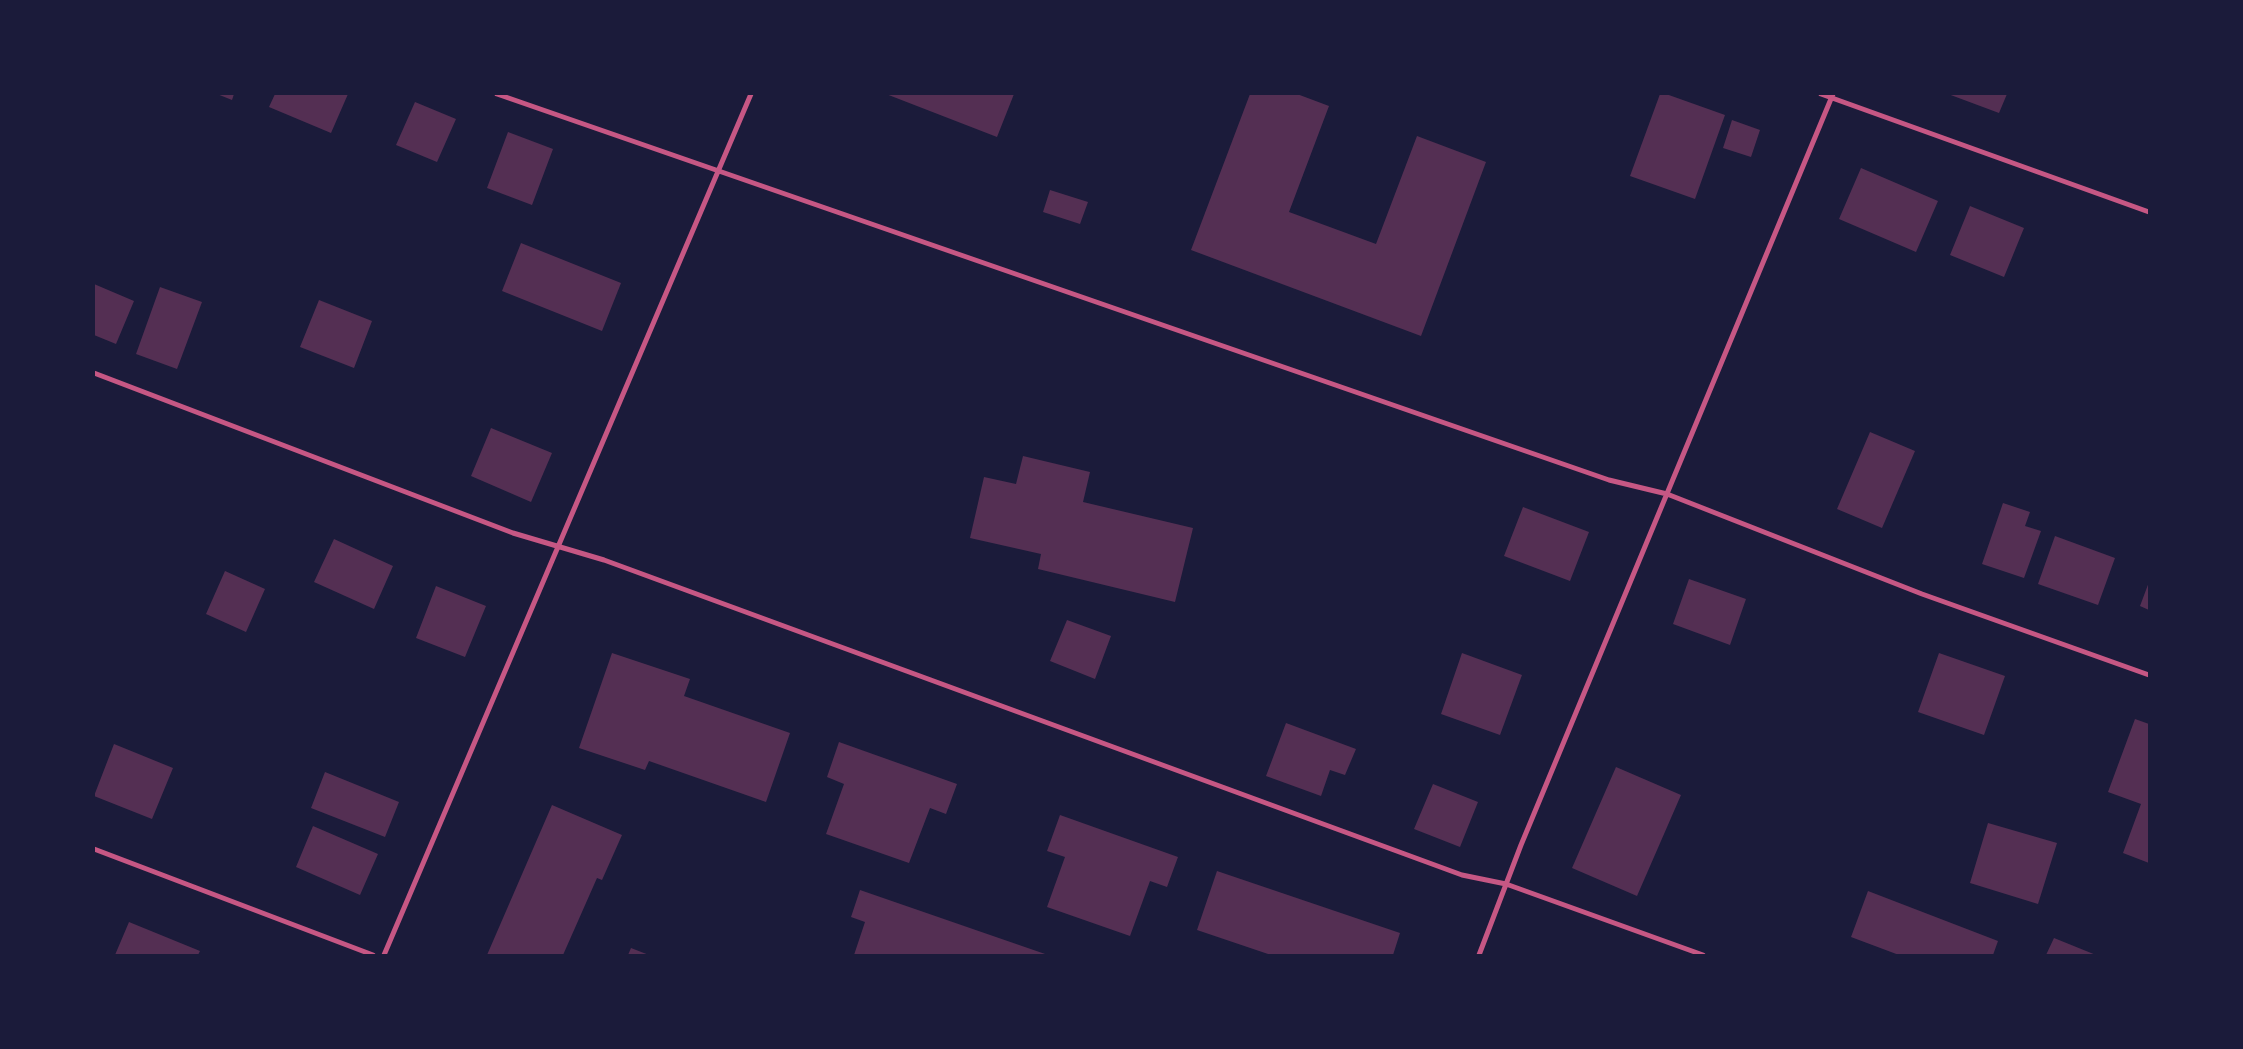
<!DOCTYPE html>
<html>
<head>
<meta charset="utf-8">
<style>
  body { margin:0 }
  #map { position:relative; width:2243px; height:1049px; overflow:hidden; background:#1b1b3a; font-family:"PT Sans Narrow",sans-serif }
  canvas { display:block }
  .frame { position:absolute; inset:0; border:95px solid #1b1b3a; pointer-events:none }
</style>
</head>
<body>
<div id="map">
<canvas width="2243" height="1049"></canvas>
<div class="frame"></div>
</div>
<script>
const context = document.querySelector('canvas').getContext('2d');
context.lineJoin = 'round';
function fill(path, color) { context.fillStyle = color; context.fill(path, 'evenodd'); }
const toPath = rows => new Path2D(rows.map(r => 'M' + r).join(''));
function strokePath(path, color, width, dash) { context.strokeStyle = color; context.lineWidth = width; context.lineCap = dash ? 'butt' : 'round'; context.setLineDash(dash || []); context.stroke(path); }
const building = toPath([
  [217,94,234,94,232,100],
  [275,94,348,94,331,133,269,107],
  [886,94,1014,94,997,137],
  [1250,94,1297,94,1329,106,1289,212,1376,244,1417,136,1486,162,1421,336,1191,250],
  [1660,94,1666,94,1725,115,1695,199,1630,176],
  [1948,94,2007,94,1999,113],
  [415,102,456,119,437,162,396,145],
  [1732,120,1760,130,1751,157,1723,148],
  [508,132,553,149,532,205,487,188],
  [1861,168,1938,201,1916,252,1839,219],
  [1050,190,1088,202,1080,224,1043,212],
  [1970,206,2024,228,2004,277,1950,255],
  [521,243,621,283,602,331,502,291],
  [94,284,134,301,116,344,94,335],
  [160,287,202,302,177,369,136,354],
  [319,300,372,321,354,368,300,347],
  [491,428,552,453,531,502,471,476],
  [1870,432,1915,451,1882,528,1837,509],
  [1023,456,1090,472,1083,502,1193,528,1175,602,1038,569,1041,554,970,538,984,477,1016,484],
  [2003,503,2030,512,2025,526,2041,531,2024,578,1982,564],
  [1523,507,1589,532,1570,581,1504,556],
  [2055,536,2115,558,2098,605,2038,584],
  [334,539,393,566,374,609,314,582],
  [225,571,265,589,246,632,206,614],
  [1689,579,1746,599,1730,645,1673,624],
  [2149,582,2149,610,2140,606],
  [436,586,486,606,465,657,416,638],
  [1067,620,1111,636,1095,679,1050,661],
  [612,653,690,679,684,696,790,733,766,802,649,761,645,770,579,748],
  [1462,653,1522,675,1500,735,1441,714],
  [1939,653,2005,676,1984,735,1918,712],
  [2135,719,2149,724,2149,863,2123,853,2141,804,2108,792],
  [1286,723,1356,749,1345,775,1330,770,1321,796,1266,776],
  [839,742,957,784,946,814,930,808,909,863,826,834,844,784,827,777],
  [114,744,173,768,152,819,94,796],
  [1616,767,1681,795,1637,896,1572,868],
  [325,772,399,802,385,837,311,808],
  [1433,784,1478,802,1460,847,1414,829],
  [552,805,622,835,602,880,597,878,563,955,487,955],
  [1060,815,1178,857,1167,887,1150,881,1130,936,1047,907,1065,857,1047,851],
  [1988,823,2057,843,2038,904,1970,883],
  [313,826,378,854,360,895,296,867],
  [1217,871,1400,933,1393,955,1271,955,1197,930],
  [860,890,1048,955,854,955,865,922,851,917],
  [1868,891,1998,941,1993,955,1899,955,1851,937],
  [129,922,200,951,198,955,115,955],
  [2054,938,2096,955,2046,955],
  [631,948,649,955,628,955]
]);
const minor = toPath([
  [497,94,1609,480,1667,494,1922,594,2149,675],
  [1821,94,2149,212],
  [94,373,513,533,604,560,1462,875,1506,884,1703,955],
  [94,849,373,955],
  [384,955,751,94],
  [1479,955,1521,845,1833,94]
]);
fill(building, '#542f53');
strokePath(minor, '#c65784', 5);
</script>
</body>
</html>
